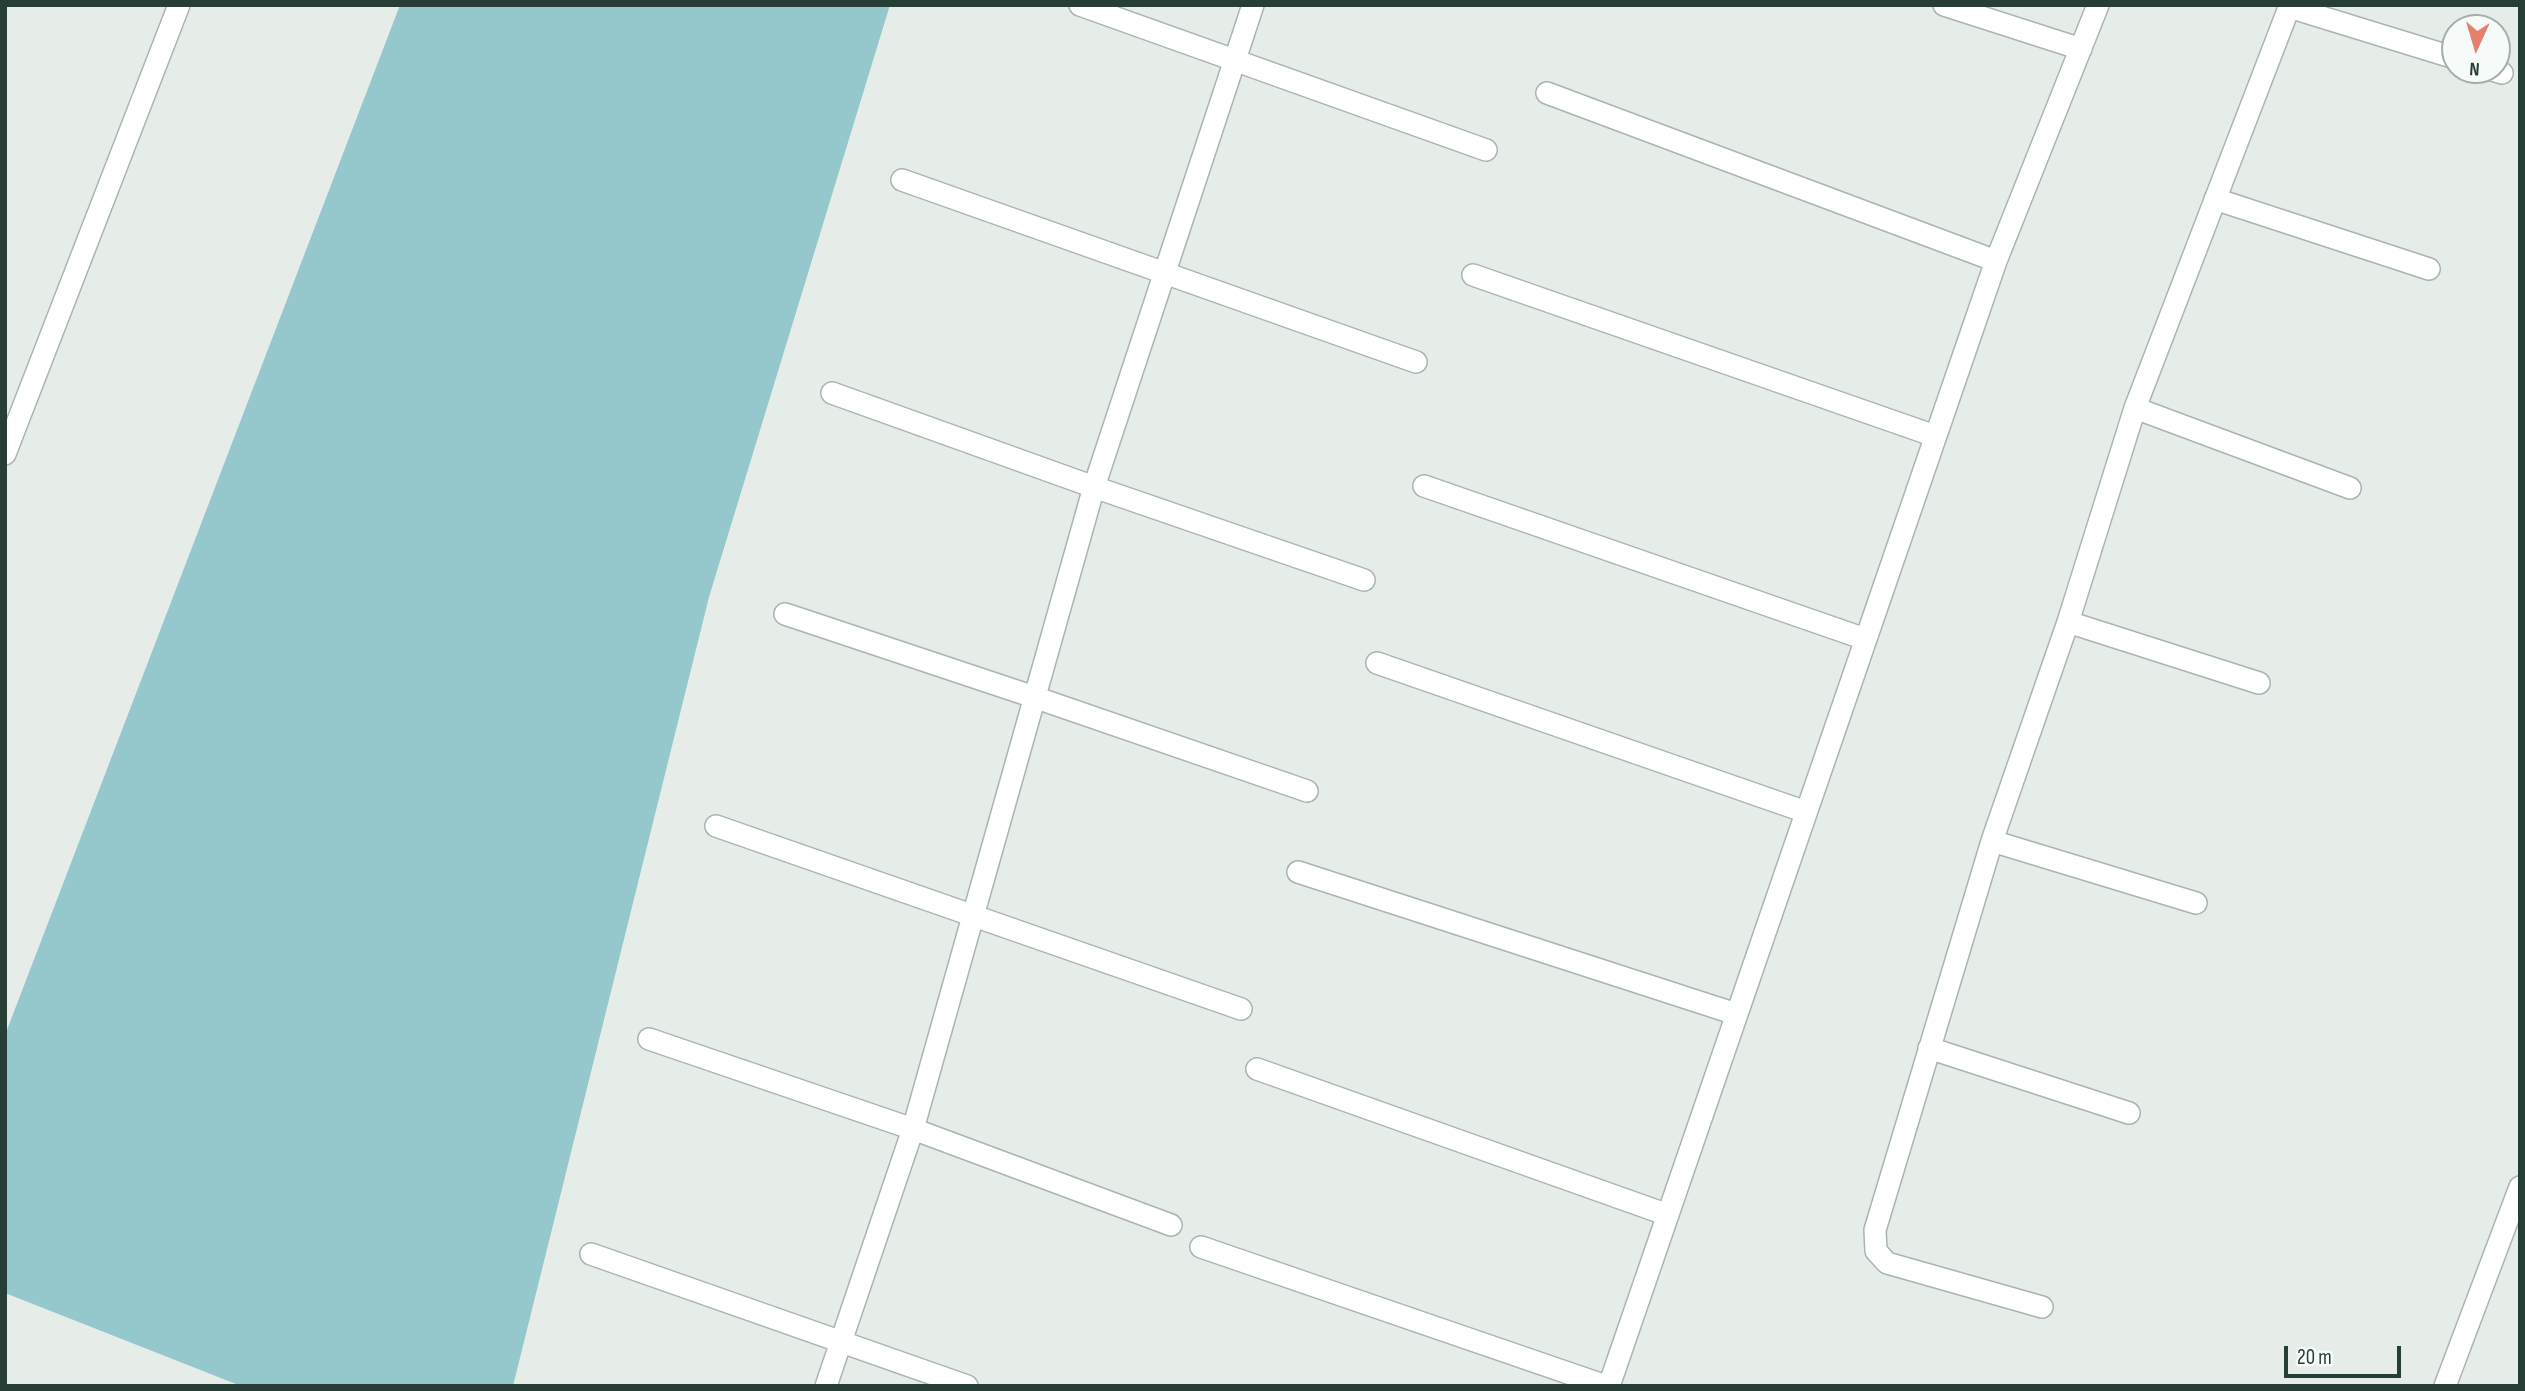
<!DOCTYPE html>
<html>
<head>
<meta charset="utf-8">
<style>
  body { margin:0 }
  #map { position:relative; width:2525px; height:1391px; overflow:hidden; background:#e6ede9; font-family:"Sofia Sans Condensed",sans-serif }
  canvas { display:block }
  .frame { position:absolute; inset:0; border:7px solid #263e36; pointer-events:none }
  .north { position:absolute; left:2441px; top:14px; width:70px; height:70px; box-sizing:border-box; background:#f6faf8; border:2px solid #a3afaa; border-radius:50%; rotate:184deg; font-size:19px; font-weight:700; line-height:28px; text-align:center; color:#263e36 }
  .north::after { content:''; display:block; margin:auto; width:24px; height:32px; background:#e4806d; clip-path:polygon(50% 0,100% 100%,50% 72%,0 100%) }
  .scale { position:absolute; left:2284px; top:1346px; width:117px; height:32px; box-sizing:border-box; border:4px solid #263e36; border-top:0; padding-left:9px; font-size:21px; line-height:24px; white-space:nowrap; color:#263e36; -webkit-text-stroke:5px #f6faf8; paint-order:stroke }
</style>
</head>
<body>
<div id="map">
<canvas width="2525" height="1391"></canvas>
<div class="frame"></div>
<div class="north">N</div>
<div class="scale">20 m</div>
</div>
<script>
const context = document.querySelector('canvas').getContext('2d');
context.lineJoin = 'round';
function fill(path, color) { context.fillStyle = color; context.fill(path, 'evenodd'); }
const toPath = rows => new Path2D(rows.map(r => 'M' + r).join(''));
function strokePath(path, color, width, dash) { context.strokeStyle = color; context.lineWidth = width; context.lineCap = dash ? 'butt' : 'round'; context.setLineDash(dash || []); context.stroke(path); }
const water = toPath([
  [400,5,890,5,709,597,513,1386,241,1386,5,1293,5,1035]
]);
const minor = toPath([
  [1080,5,1486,150],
  [1944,5,2081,49],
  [2289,7,2455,58],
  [2492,70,2502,73],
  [1547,93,1996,261],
  [902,180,1416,362],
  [2215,199,2429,269],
  [1473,275,1935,436],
  [832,393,1094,487,1364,580],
  [2135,408,2350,488],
  [5,454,179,5],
  [1424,486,1865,639],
  [785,614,1034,697,1307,791],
  [2068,622,2259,683],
  [1377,663,1806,812],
  [716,826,1241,1009],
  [1992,841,2196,903],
  [1298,872,1736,1014],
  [649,1039,913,1129,1171,1225],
  [1929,1048,2129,1113],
  [1257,1069,1668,1215],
  [1201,1247,1606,1386],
  [591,1254,967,1386],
  [2042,1307,1887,1263,1876,1251,1875,1230,1992,841,2068,622,2135,408,2290,5],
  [826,1386,913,1129,1094,487,1253,5],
  [1609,1386,1996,261,2098,5],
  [2445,1386,2520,1187]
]);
fill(water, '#94c8cc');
strokePath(minor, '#a9b5b0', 24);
strokePath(minor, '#fff', 21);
</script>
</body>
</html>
